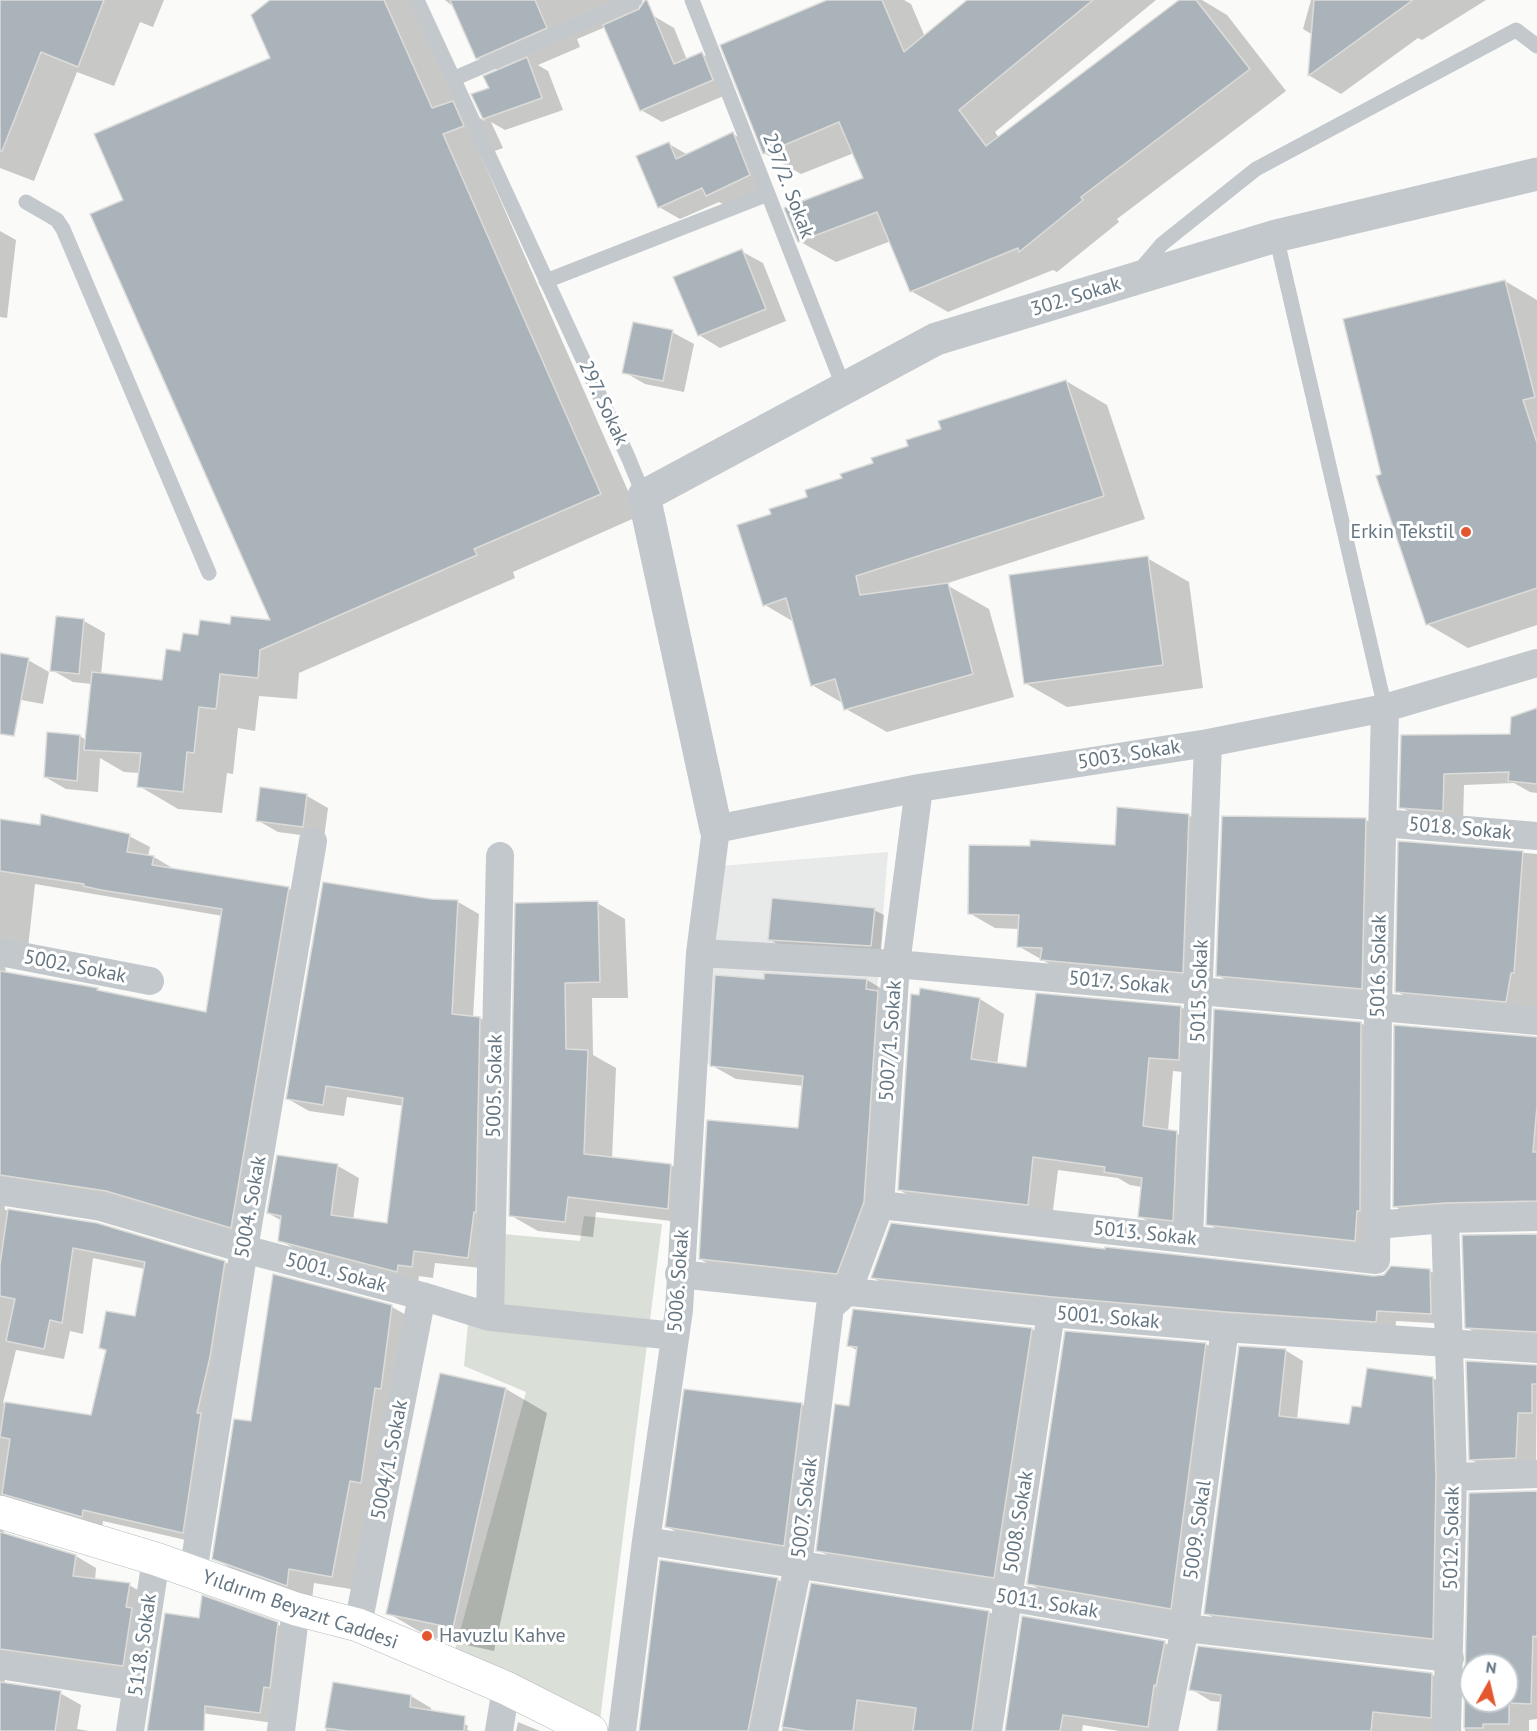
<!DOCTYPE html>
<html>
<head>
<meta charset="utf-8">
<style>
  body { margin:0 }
  #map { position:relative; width:1537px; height:1731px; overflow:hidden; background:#fafaf8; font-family:"PT Sans",sans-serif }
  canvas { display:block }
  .north { position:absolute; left:1459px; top:1653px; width:60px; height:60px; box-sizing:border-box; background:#fff; border:2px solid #c1c8cd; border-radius:50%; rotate:8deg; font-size:16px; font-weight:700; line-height:24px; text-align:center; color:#657683 }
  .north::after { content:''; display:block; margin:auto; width:21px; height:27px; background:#e4572e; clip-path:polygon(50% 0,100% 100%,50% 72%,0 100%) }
</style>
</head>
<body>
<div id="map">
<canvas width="1537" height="1731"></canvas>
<div class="north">N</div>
</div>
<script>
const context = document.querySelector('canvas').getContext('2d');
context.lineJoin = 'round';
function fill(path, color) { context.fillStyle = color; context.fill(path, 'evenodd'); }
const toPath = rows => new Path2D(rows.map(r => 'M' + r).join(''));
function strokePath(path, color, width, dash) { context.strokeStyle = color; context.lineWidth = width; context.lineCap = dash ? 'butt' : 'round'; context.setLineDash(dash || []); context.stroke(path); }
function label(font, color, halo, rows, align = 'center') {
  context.font = font + ' "PT Sans",sans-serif'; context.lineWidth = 6; context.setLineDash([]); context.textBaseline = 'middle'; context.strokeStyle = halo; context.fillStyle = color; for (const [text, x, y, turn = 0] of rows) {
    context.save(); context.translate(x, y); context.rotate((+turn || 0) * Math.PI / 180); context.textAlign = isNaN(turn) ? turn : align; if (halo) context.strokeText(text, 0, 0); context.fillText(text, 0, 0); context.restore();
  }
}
const built = toPath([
  [888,852,874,1027,868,1075,695,1063,720,866]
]);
const green = toPath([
  [584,1216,662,1224,600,1720,454,1653,526,1392,464,1366,468,1324,503,1234,580,1241]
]);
const shadow = toPath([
  [0,0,164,0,153,27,140,22,114,86,77,72,34,181,0,168],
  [272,0,413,0,460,106,485,121,473,95,491,89,500,71,477,58,455,8,445,0,636,0,641,12,577,39,580,47,538,65,548,71,563,110,505,130,491,122,503,148,481,156,639,516,513,572,515,578,299,673,297,699,259,696,255,731,238,728,233,774,227,773,222,813,178,809,139,786,140,773,124,772,100,758,98,792,66,789,45,777,49,734,80,736,86,740,92,684,73,682,52,670,57,618,84,621,105,633,101,675,163,682,181,652,199,637,232,625,272,621],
  [831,0,904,0,911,4,925,37,969,0,1156,0,995,132,999,138,1181,0,1202,0,1227,15,1286,91,1117,219,1119,222,1057,272,1053,270,948,312,911,291,891,241,836,262,799,241,865,179,854,153,801,174,764,153],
  [1311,0,1486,0,1422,40,1418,38,1341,94,1310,76,1313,35,1303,29],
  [652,15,674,28,687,60,702,54,723,66,733,92,662,122,641,110],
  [733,134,754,146,770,187,728,207,719,202,680,219,659,207,669,144,688,155],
  [0,231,16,240,7,318,0,317],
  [741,251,763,263,786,321,720,348,699,335],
  [1505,281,1537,300,1537,625,1468,648,1427,624,1383,475],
  [672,332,694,344,684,392,645,384,624,372],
  [1066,381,1107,405,1145,519,945,584,989,609,1014,697,887,732,846,709,844,704,812,685,794,622,765,605,773,515,943,430],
  [1147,558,1189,582,1203,688,1067,707,1025,683],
  [0,654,28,660,49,672,43,704,0,696],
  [1537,710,1537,793,1530,792,1514,783,1464,785,1463,822,1421,819,1401,807,1402,737,1512,735],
  [261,789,307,796,328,808,324,838,278,832,257,820],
  [1188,815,1214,830,1208,987,1067,974,1018,946,1019,929,995,928,969,913],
  [0,820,129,836,150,847,148,856,154,857,174,869,288,888,308,900,251,1238,4,1200,5,1210,97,1225,225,1262,245,1274,203,1544,103,1521,102,1528,2,1528,5,1535,76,1556,96,1568,95,1580,129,1585,150,1597,143,1676,4,1674,5,1684,60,1693,81,1705,77,1729,89,1731,0,1731],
  [35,884,223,916,208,1014,103,993,97,989,6,973,4,960,28,948],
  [93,1258,145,1269,136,1317,101,1347,107,1351,93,1416,3,1403,16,1350,64,1359,70,1331,83,1334],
  [1366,820,1386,832,1382,1000,1238,987,1217,975],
  [1400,842,1537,854,1537,1013,1417,1003,1396,991],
  [431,900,458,902,479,914,473,1018,480,1018,501,1031,490,1269,435,1263,433,1278,419,1276,418,1283,301,1252,279,1240,282,1221,268,1213,338,1166,359,1178,353,1220,389,1225,404,1106,347,1097,344,1116,309,1111,288,1099],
  [597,903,625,919,628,998,592,998,593,1055,616,1068,612,1159,671,1165,699,1181,696,1224,596,1212,593,1237,538,1231,510,1215,517,905],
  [874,910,884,915,881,951,779,945,769,939],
  [766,975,867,980,891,994,861,1287,724,1273,700,1259,799,1130,804,1086,736,1079,711,1065,765,981],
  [921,990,980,999,1004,1014,997,1064,1027,1068,1037,995,1181,1007,1205,1022,1203,1074,1173,1071,1168,1131,1176,1133,1201,1147,1197,1234,1164,1230,1139,1216,1142,1187,1130,1185,1118,1178,1058,1170,1052,1218,924,1204,899,1190],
  [1361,1023,1381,1035,1374,1251,1227,1235,1208,1224],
  [1537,1039,1537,1212,1415,1218,1394,1206],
  [1537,1235,1537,1342,1487,1339,1466,1327],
  [1106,1250,1374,1278,1430,1271,1449,1282,1450,1324,1396,1321,1395,1332,891,1288,872,1277],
  [392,1307,417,1321,357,1590,314,1583,312,1599,239,1573,214,1558,252,1423],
  [1032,1329,1052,1341,1015,1589,839,1562,818,1550,851,1408,858,1351,848,1345],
  [1066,1332,1206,1344,1224,1355,1189,1618,1047,1594,1029,1583],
  [1285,1350,1303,1361,1297,1420,1351,1426,1362,1408,1433,1378,1451,1389,1450,1649,1223,1623,1205,1613],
  [1537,1367,1536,1469,1491,1471,1470,1459],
  [506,1389,547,1413,494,1651,429,1637,388,1613],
  [801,1404,821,1415,804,1556,686,1538,666,1526],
  [1537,1491,1537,1719,1529,1720,1529,1731,1465,1731,1471,1494],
  [1471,1665,1507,1665,1507,1701,1471,1701],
  [662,1562,778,1580,798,1591,770,1731,640,1731],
  [812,1585,989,1612,1009,1624,993,1731,782,1731],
  [1023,1618,1165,1643,1185,1655,1169,1731,1119,1731,1083,1725,1082,1731,1006,1731],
  [200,1619,277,1624,298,1636,281,1724,201,1713,198,1731,148,1731],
  [1431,1674,1452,1686,1451,1731,1218,1731,1222,1702,1211,1701,1191,1689],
  [334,1683,411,1696,431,1708,431,1712,448,1715,468,1726,467,1730,471,1731,326,1731],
  [518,1722,540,1731,516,1731]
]);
const building = toPath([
  [0,0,104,0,78,67,41,52,2,151,0,151,0,0],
  [270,0,384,0,432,108,453,101,464,126,443,134,601,494,474,549,477,555,260,650,258,678,220,674,216,709,199,707,194,753,187,752,183,792,137,787,141,753,84,750,92,672,162,680,166,649,180,651,183,633,198,635,200,620,230,624,231,616,270,620,90,214,123,200,94,134,270,58,251,15,270,0],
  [450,0,535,0,547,28,476,59,450,0],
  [645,0,647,0,674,64,702,52,713,80,640,111,603,25,639,9,645,0],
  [827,0,882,0,904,52,967,0,1093,0,959,110,986,146,1179,0,1196,0,1250,69,1081,197,1083,200,1019,252,1018,248,910,292,877,212,798,242,784,208,863,178,839,122,763,154,720,45,827,0],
  [1314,0,1413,0,1308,76,1314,0],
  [527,57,542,98,483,119,471,94,489,88,483,76,527,57],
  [733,132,750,175,706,196,702,188,658,208,636,156,669,142,676,159,733,132],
  [742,249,766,309,698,336,673,277,742,249],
  [1505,280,1535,397,1523,400,1537,443,1537,588,1426,625,1376,476,1381,474,1343,319,1505,280],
  [633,322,673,330,663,381,622,373,633,322],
  [1066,380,1104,496,856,576,860,595,948,583,973,674,844,710,835,679,811,686,786,598,763,606,737,525,771,514,769,509,807,497,805,490,842,478,840,474,873,463,871,458,908,446,906,440,941,429,938,421,1066,380],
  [1148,556,1163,665,1024,684,1009,575,1148,556],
  [56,616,84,619,79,674,50,671,56,616],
  [0,653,29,658,14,736,0,734,0,653],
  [1537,708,1537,784,1508,781,1509,772,1444,774,1443,811,1399,808,1401,735,1510,734,1511,717,1537,708],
  [47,732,80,735,77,781,44,777,47,732],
  [260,787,307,794,303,827,256,821,260,787],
  [1117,807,1189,814,1183,973,1040,960,1042,948,1017,947,1019,915,968,914,969,845,1030,846,1030,840,1115,845,1117,807],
  [41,814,130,834,127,852,154,856,152,865,289,887,231,1228,106,1191,0,1175,0,971,98,988,97,990,206,1012,222,909,101,890,83,886,84,884,0,871,0,819,40,825,41,814],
  [1222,816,1366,818,1362,989,1216,976,1222,816],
  [1398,841,1523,851,1514,973,1511,973,1506,1002,1395,992,1398,841],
  [323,882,431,899,458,900,452,1014,480,1017,476,1212,474,1212,468,1258,414,1251,412,1267,398,1265,397,1272,278,1241,281,1216,267,1213,277,1155,338,1164,331,1215,387,1223,403,1098,326,1086,323,1105,286,1099,323,882],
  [772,898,875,908,871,946,768,940,772,898],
  [598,901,600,982,565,983,566,1049,588,1050,584,1154,671,1164,668,1209,568,1197,565,1222,509,1216,515,903,598,901],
  [764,973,867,979,866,989,878,991,864,1202,837,1274,699,1259,707,1120,798,1128,803,1076,710,1066,715,975,764,979,764,973],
  [920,988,980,998,971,1059,1026,1067,1036,993,1181,1006,1179,1060,1149,1058,1143,1126,1177,1131,1173,1221,1138,1217,1142,1178,1104,1172,1105,1167,1033,1157,1028,1205,898,1190,911,994,919,995,920,988],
  [1214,1009,1361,1022,1360,1211,1357,1211,1355,1241,1206,1225,1214,1009],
  [1394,1025,1537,1037,1537,1106,1533,1152,1537,1152,1537,1201,1445,1203,1393,1207,1394,1025],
  [8,1209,97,1223,225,1261,210,1357,197,1413,201,1413,183,1533,83,1510,82,1517,2,1494,10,1439,0,1437,5,1402,91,1415,106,1350,99,1348,106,1311,135,1316,145,1262,73,1248,62,1323,50,1320,44,1349,6,1341,15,1299,0,1296,0,1265,8,1209],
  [891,1223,1105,1249,1105,1247,1374,1276,1384,1275,1391,1266,1430,1269,1431,1314,1377,1311,1376,1322,1226,1312,1053,1297,871,1278,891,1223],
  [1537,1234,1537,1332,1465,1328,1462,1235,1537,1234],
  [273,1274,392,1305,381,1389,375,1388,361,1483,350,1481,332,1577,289,1569,287,1586,212,1559,234,1419,251,1421,273,1274],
  [853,1309,1032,1328,994,1578,816,1551,835,1404,849,1406,857,1347,847,1346,853,1309],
  [1065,1331,1206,1343,1171,1609,1027,1584,1065,1331],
  [1239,1346,1286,1349,1279,1416,1349,1424,1352,1406,1361,1407,1367,1368,1433,1377,1436,1477,1433,1639,1204,1614,1239,1346],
  [1466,1361,1537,1365,1537,1384,1532,1384,1532,1413,1518,1413,1516,1458,1469,1460,1466,1361],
  [440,1373,506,1388,453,1628,386,1614,440,1373],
  [684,1389,802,1403,784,1546,665,1527,684,1389],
  [1537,1491,1537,1637,1533,1636,1531,1704,1509,1703,1509,1724,1483,1724,1483,1728,1464,1728,1469,1493,1537,1491],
  [1471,1665,1507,1665,1507,1701,1471,1701,1471,1665],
  [0,1532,76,1555,73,1576,130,1583,126,1607,132,1608,123,1666,0,1649,0,1532],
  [660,1560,778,1578,748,1731,639,1731,660,1560],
  [811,1583,989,1611,972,1731,913,1731,916,1708,857,1700,853,1731,807,1731,782,1727,811,1583],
  [202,1595,278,1622,270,1688,264,1687,260,1713,205,1706,204,1731,147,1731,165,1613,199,1618,202,1595],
  [1022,1616,1165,1641,1156,1686,1154,1685,1148,1727,1063,1715,1060,1731,1005,1731,1022,1616],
  [1198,1646,1432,1673,1431,1718,1373,1712,1371,1731,1217,1731,1221,1695,1189,1690,1198,1646],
  [0,1682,61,1691,55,1731,0,1731,0,1682],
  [333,1682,411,1695,410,1707,465,1716,464,1731,348,1731,325,1728,333,1682]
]);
const service = toPath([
  [417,0,628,457,644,496],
  [692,0,844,388],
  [453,79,635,0],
  [26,202,57,220,63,229,209,573],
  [1276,236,1385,708],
  [1139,271,1162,244,1256,169,1516,30,1537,46],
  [546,281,768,194]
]);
const minor = toPath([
  [1383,823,1537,836],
  [0,952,150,981],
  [700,953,896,964,1537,1021],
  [0,1191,101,1207,244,1249,422,1296,490,1317,675,1336],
  [880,1205,1376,1260,1378,1008,1385,708],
  [1445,1219,1537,1217],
  [1376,1225,1445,1219,1453,1477,1447,1731],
  [1189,1239,1208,743],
  [679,1274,1051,1313,1225,1328,1537,1349],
  [490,1317,500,856],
  [1453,1477,1537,1474],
  [646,1541,1007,1597,1185,1628,1450,1658],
  [193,1573,244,1249,313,841],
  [358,1625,422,1296],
  [0,1665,137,1687],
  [130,1731,156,1559],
  [281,1731,296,1609],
  [499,1731,506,1688],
  [622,1731,646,1541,679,1310,700,953,716,829,919,788,1208,743,1385,708,1537,663],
  [764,1731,798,1565,830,1307,848,1291,880,1205,896,964,919,788],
  [988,1731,1051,1313],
  [1164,1731,1185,1628,1225,1328]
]);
const tertiary = toPath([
  [716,829,644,496,936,339,1276,236,1537,174]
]);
const secondary = toPath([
  [0,1512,156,1559,296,1609,358,1625,506,1688,591,1731]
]);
const markers = [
  [1466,532,6,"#e4572e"],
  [427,1636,6,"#e4572e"]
];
const streetNames = [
  ["297/2. Sokak",788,186,69],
  ["302. Sokak",1076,297,-17],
  ["297. Sokak",603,403,65],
  ["5003. Sokak",1129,755,-9],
  ["5018. Sokak",1460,829,5],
  ["5016. Sokak",1379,966,-89],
  ["5002. Sokak",75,967,11],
  ["5017. Sokak",1119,983,5],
  ["5015. Sokak",1200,991,-88],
  ["5007/1. Sokak",891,1041,-86],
  ["5005. Sokak",495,1086,-89],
  ["5004. Sokak",251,1207,-80],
  ["5013. Sokak",1145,1234,6],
  ["5001. Sokak",336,1273,15],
  ["5006. Sokak",679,1281,-86],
  ["5001. Sokak",1108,1318,5],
  ["5004/1. Sokak",390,1460,-79],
  ["5007. Sokak",805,1508,-83],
  ["5008. Sokak",1019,1522,-81],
  ["5009. Sokal",1198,1530,-82],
  ["5012. Sokak",1452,1538,-89],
  ["5011. Sokak",1047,1604,9],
  ["Yıldırım Beyazıt Caddesi",300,1610,19],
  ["5118. Sokak",143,1645,-82]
];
const poiNames = [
  ["Erkin Tekstil",1454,532],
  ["Havuzlu Kahve",439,1636,"left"]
];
fill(built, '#e8e9e9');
fill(green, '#dadfd7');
fill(shadow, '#0003');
fill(building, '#aab3b9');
strokePath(building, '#dcdcda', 1.5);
strokePath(secondary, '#b3babf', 34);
strokePath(service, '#c3c8cc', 15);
strokePath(minor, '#c3c8cc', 28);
strokePath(tertiary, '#c3c8cc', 33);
strokePath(secondary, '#fff', 33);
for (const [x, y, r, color] of markers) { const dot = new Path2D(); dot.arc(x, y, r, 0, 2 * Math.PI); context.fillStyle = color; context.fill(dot); strokePath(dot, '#fff', 2); }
label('20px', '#657683', '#fff', streetNames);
label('20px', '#657683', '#fff', poiNames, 'right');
</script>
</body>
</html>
